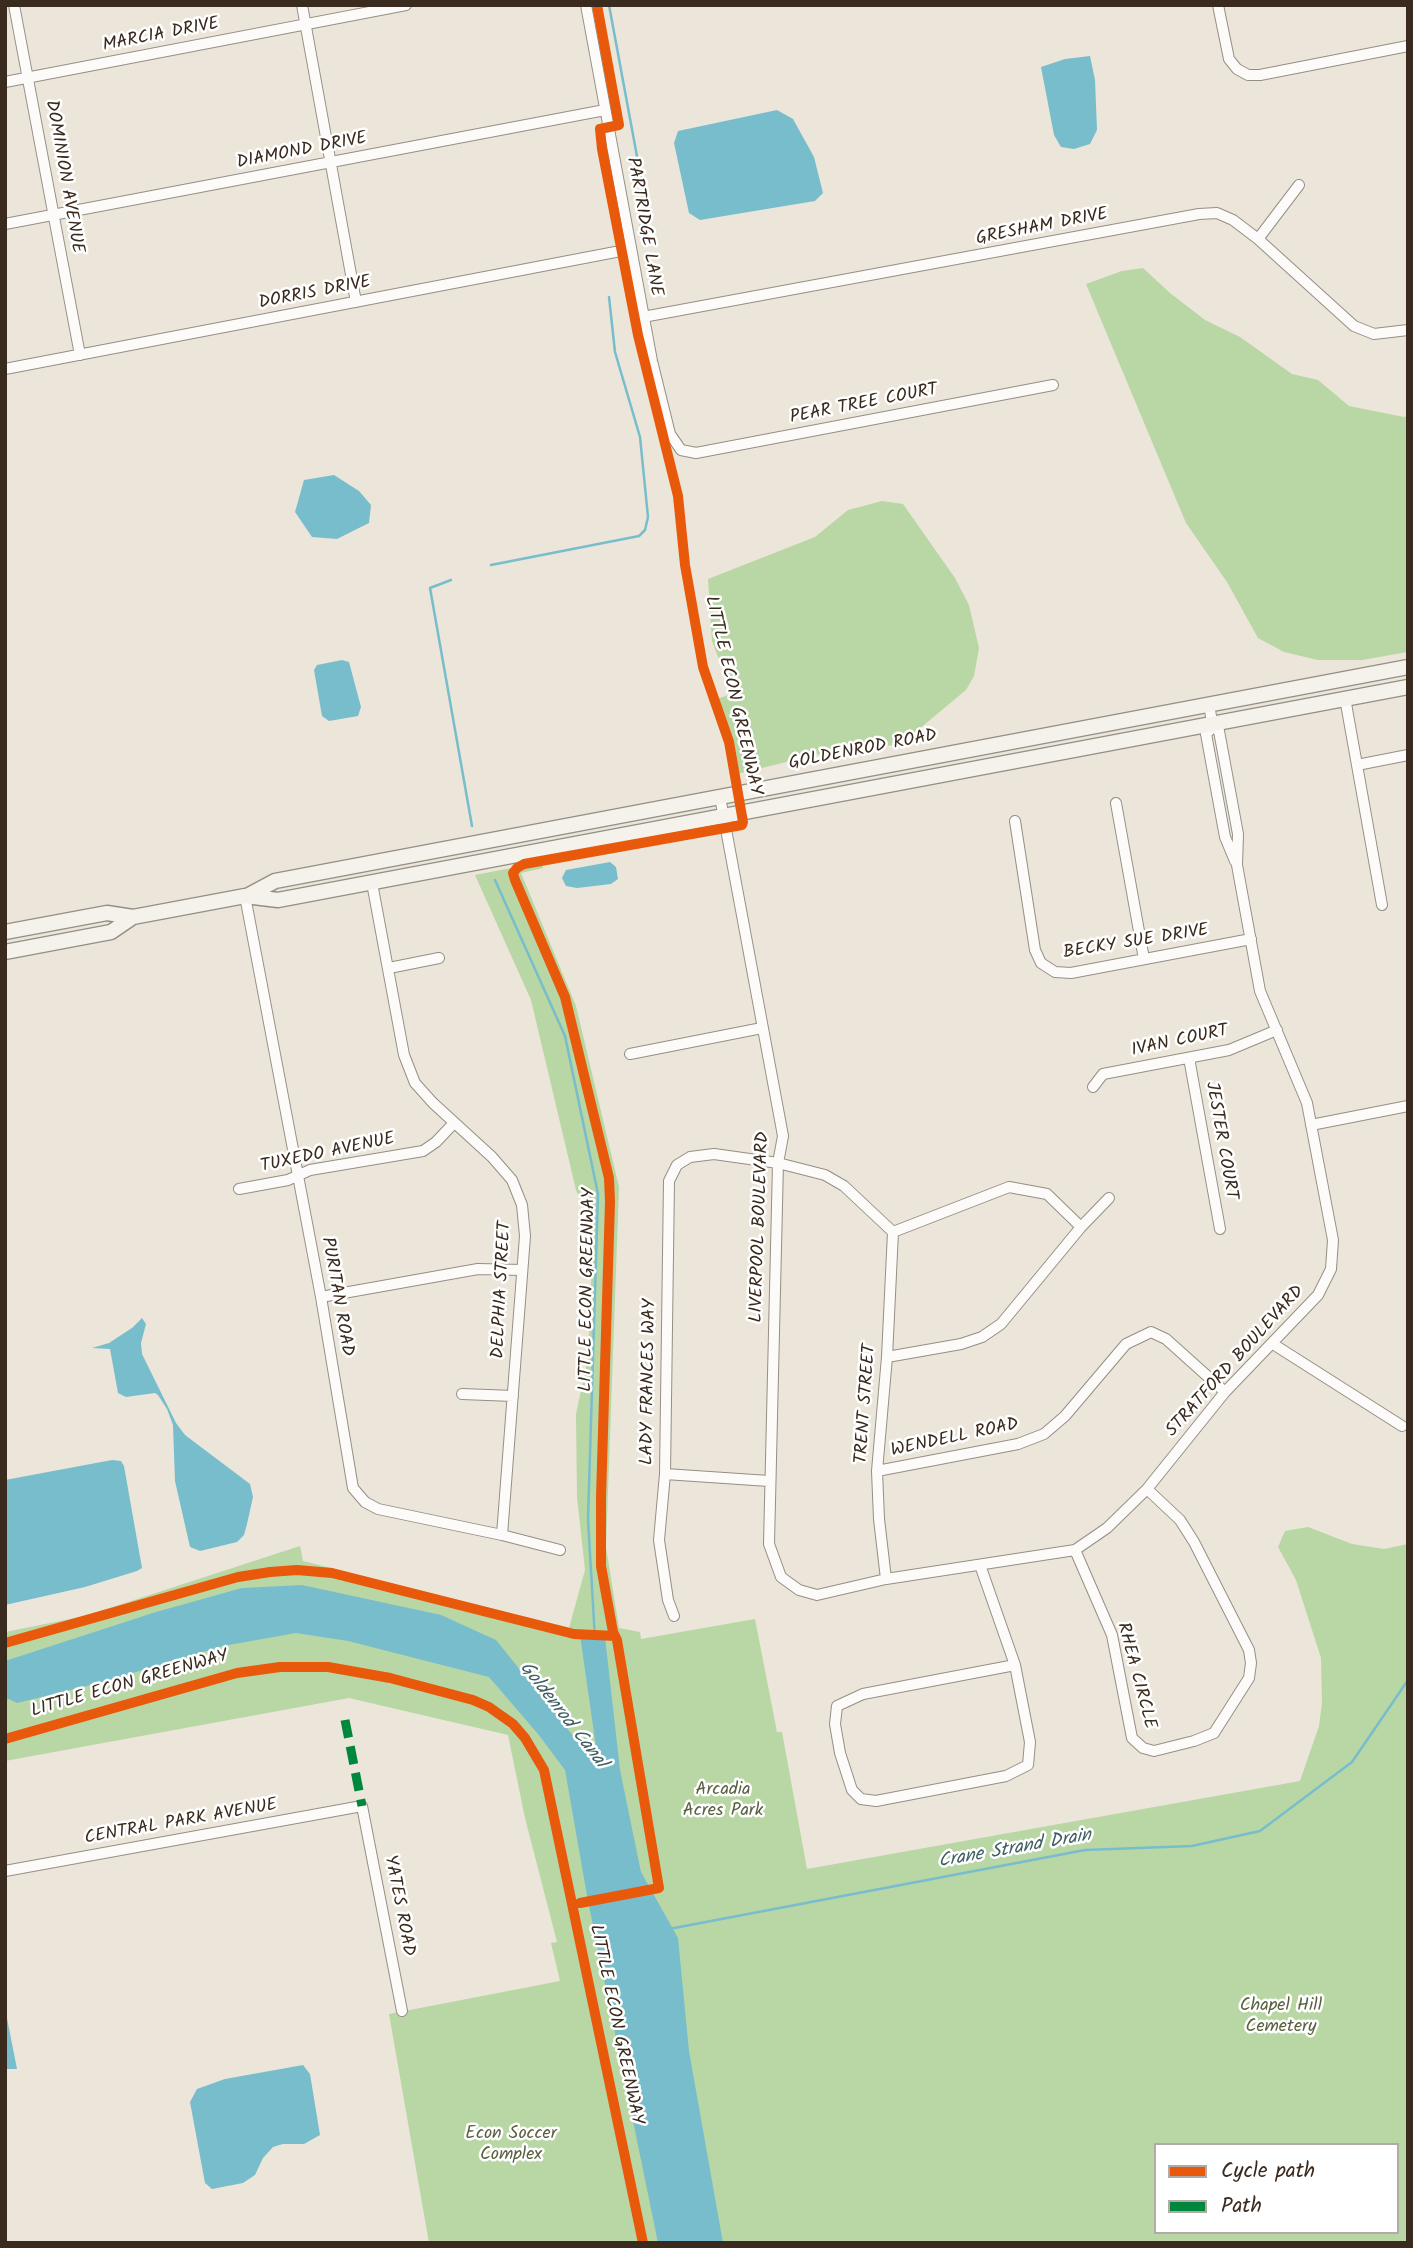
<!DOCTYPE html>
<html>
<head>
<meta charset="utf-8">
<style>
  body { margin:0 }
  #map { position:relative; width:1413px; height:2248px; overflow:hidden; background:#ebe6d9; font-family:Kalam,sans-serif }
  canvas { display:block }
  .frame { position:absolute; inset:0; border:7px solid #3b2a1e; pointer-events:none }
  .legend { position:absolute; left:1154px; top:2143px; width:245px; height:91px; box-sizing:border-box; background:#fff; border:2px solid #b1aaa5; margin:0; padding:9px 12px; list-style:none; font-size:21px; color:#3b2a1e }
  .legend li { display:flex; align-items:center; gap:14px; height:35px }
  .legend b { width:35px; border:2px solid #b1aaa5 }
</style>
</head>
<body>
<div id="map">
<canvas width="1413" height="2248"></canvas>
<div class="frame"></div>
<ul class="legend">
<li><b style="height:9px;background:#e8590c"></b>Cycle path</li>
<li><b style="height:9px;background:#00873e"></b>Path</li>
</ul>
</div>
<script>
const context = document.querySelector('canvas').getContext('2d');
context.lineJoin = 'round';
function fill(path, color) { context.fillStyle = color; context.fill(path, 'evenodd'); }
const toPath = rows => new Path2D(rows.map(r => 'M' + r).join(''));
function strokePath(path, color, width, dash) { context.strokeStyle = color; context.lineWidth = width; context.lineCap = dash ? 'butt' : 'round'; context.setLineDash(dash || []); context.stroke(path); }
function label(font, color, halo, rows, align = 'center') {
  context.font = font + ' Kalam,sans-serif'; context.lineWidth = 5; context.setLineDash([]); context.textBaseline = 'middle'; context.strokeStyle = halo; context.fillStyle = color; for (const [text, x, y, turn = 0] of rows) {
    context.save(); context.translate(x, y); context.rotate((+turn || 0) * Math.PI / 180); context.textAlign = isNaN(turn) ? turn : align; if (halo) context.strokeText(text, 0, 0); context.fillText(text, 0, 0); context.restore();
  }
}
const green = toPath([
  [1143,268,1170,293,1205,320,1240,337,1292,374,1318,380,1349,406,1404,417,1408,416,1408,652,1362,660,1318,660,1284,652,1258,638,1227,582,1186,523,1086,284,1122,271],
  [882,501,903,504,955,578,969,605,979,648,974,676,966,690,901,744,815,755,733,775,722,735,723,717,720,703,716,699,732,694,712,641,708,579,815,537,848,510],
  [542,862,543,868,521,873,576,1006,619,1187,606,1547,619,1628,640,1632,641,1639,755,1619,777,1732,782,1732,807,1869,1300,1781,1319,1726,1322,1703,1321,1658,1296,1580,1278,1547,1285,1531,1308,1527,1352,1544,1384,1549,1408,1544,1408,2243,429,2243,389,2014,560,1981,551,1943,557,1942,525,1818,508,1735,349,1698,5,1761,5,1632,85,1616,300,1546,303,1561,569,1628,585,1570,577,1497,576,1414,588,1358,593,1232,576,1190,531,1000,475,875],
  [1156,2145,1397,2145,1397,2232,1156,2232]
]);
const water = toPath([
  [1090,56,1095,80,1097,130,1090,144,1074,149,1061,147,1054,135,1041,67,1065,59],
  [777,110,793,119,814,157,823,193,815,201,700,220,689,213,674,143,678,131],
  [334,475,359,491,371,505,369,523,337,539,312,537,295,512,304,480],
  [342,660,349,662,361,707,358,716,329,721,322,716,314,670,317,665],
  [610,862,616,867,618,879,611,884,577,888,566,886,562,878,566,870],
  [142,1318,146,1324,141,1343,142,1354,176,1423,185,1435,250,1484,253,1497,247,1524,244,1535,237,1542,200,1551,190,1547,175,1481,173,1425,167,1409,158,1395,155,1393,126,1397,118,1393,110,1349,92,1348,109,1343,132,1328],
  [112,1460,121,1461,124,1466,142,1568,137,1571,85,1587,5,1605,5,1480],
  [302,1585,441,1615,496,1640,599,1768,580,1635,605,1637,620,1770,641,1872,678,1938,689,2051,723,2243,658,2243,588,1901,565,1770,538,1734,489,1677,348,1641,296,1633,223,1646,99,1683,17,1703,9,1699,5,1700,5,1661,156,1612,242,1588],
  [5,2008,17,2069,5,2069],
  [303,2065,310,2074,320,2135,304,2144,283,2144,273,2147,263,2158,255,2175,243,2183,212,2189,205,2183,190,2102,197,2089,225,2079]
]);
const stream = toPath([
  [609,5,646,205,640,228],
  [491,565,639,536,645,530,648,517,640,437,615,352,609,297],
  [451,580,430,588,472,826],
  [495,880,565,1036,598,1194,588,1519,595,1639],
  [669,1929,1085,1850,1192,1846,1260,1831,1352,1762,1408,1680]
]);
const street = toPath([
  [14,5,80,355],
  [302,5,356,302],
  [586,5,652,361,670,434,681,450,696,453,1053,385],
  [1218,5,1229,59,1237,69,1248,75,1260,75,1408,46],
  [5,82,406,5],
  [5,224,605,110],
  [1258,239,1299,185],
  [643,317,1199,214,1217,213,1233,220,1258,239,1354,326,1374,334,1408,330],
  [5,369,631,249],
  [1345,698,1382,905],
  [1213,727,1206,734,1225,837,1235,861],
  [1357,765,1408,755],
  [720,797,783,1136,778,1163,769,1544,781,1577,799,1590,817,1595,886,1579,1075,1550,1107,1528,1147,1489,1225,1392,1318,1295,1331,1269,1333,1240,1307,1103,1260,991,1237,865,1238,834,1219,731,1213,727,1209,705],
  [1116,803,1144,959],
  [1015,821,1035,950,1041,963,1055,972,1071,973,1251,939],
  [372,883,404,1055,415,1083,433,1103,492,1157,512,1180,522,1205,525,1236,502,1535],
  [245,896,321,1297,353,1488,365,1502,378,1509,502,1535,560,1550],
  [389,968,439,958],
  [630,1054,762,1028],
  [1189,1058,1220,1229],
  [1093,1087,1103,1074,1229,1050,1277,1030],
  [1311,1125,1408,1106],
  [239,1189,288,1180,310,1170,423,1151,436,1142,454,1123],
  [321,1297,478,1269,522,1270],
  [1273,1344,1402,1426],
  [887,1357,961,1344,982,1337,1001,1324,1081,1227,1109,1198],
  [462,1394,513,1396],
  [877,1471,1018,1444,1044,1434,1065,1416,1126,1344,1151,1332,1166,1339,1225,1392],
  [665,1474,769,1481],
  [1075,1550,1112,1635,1132,1738,1143,1748,1154,1751,1194,1741,1214,1733,1249,1678,1251,1663,1249,1650,1194,1542,1180,1520,1147,1489],
  [980,1565,1015,1665,1030,1742,1028,1765,1006,1776,876,1801,861,1799,852,1790,840,1753,835,1724,837,1706,863,1694,1015,1665],
  [886,1579,879,1519,877,1471,887,1357,893,1232],
  [674,1616,668,1600,659,1540,665,1474,669,1181,677,1165,690,1157,714,1154,778,1163,825,1175,844,1186,893,1232,1009,1187,1047,1194,1081,1227],
  [5,1871,362,1806,402,2011]
]);
const secondary = toPath([
  [247,896,275,881,1408,667],
  [5,932,107,913,133,917,245,896,278,900,1408,687],
  [5,952,111,932,133,917]
]);
const quiet = toPath([
  [345,1720,362,1806]
]);
const cycleway = toPath([
  [5,1643,238,1577,270,1572,297,1570,332,1573,574,1634,615,1636],
  [5,1739,237,1673,280,1667,328,1667,390,1678,473,1700,489,1707,513,1724,525,1738,544,1770,643,2243],
  [580,1903,659,1888,617,1640,613,1632,601,1566,601,1497,610,1202,609,1178,565,997,515,880,513,873,517,868,524,864,742,825,743,822,729,742,703,667,685,565,678,496,638,335,602,149,600,129,619,125,597,5]
]);
const streetNames = [
  ["MARCIA DRIVE",161,36,-11],
  ["DIAMOND DRIVE",302,152,-11],
  ["DOMINION AVENUE",63,177,80],
  ["PARTRIDGE LANE",643,227,80],
  ["GRESHAM DRIVE",1042,228,-11],
  ["DORRIS DRIVE",315,294,-11],
  ["PEAR TREE COURT",864,405,-11],
  ["LITTLE ECON GREENWAY",732,696,77],
  ["GOLDENROD ROAD",863,751,-11],
  ["BECKY SUE DRIVE",1136,943,-9],
  ["IVAN COURT",1180,1042,-12],
  ["JESTER COURT",1220,1141,80],
  ["TUXEDO AVENUE",328,1154,-12],
  ["LIVERPOOL BOULEVARD",761,1227,-88],
  ["DELPHIA STREET",503,1290,-87],
  ["LITTLE ECON GREENWAY",589,1290,-89],
  ["PURITAN ROAD",336,1297,80],
  ["STRATFORD BOULEVARD",1236,1362,-48],
  ["LADY FRANCES WAY",650,1382,-89],
  ["TRENT STREET",867,1404,-86],
  ["WENDELL ROAD",955,1439,-12],
  ["RHEA CIRCLE",1135,1676,75],
  ["LITTLE ECON GREENWAY",130,1685,-16],
  ["CENTRAL PARK AVENUE",181,1823,-10],
  ["YATES ROAD",398,1906,79],
  ["LITTLE ECON GREENWAY",615,2025,78]
];
const parkNames = [
  ["Arcadia",723,1791],
  ["Acres Park",723,1812],
  ["Chapel Hill",1281,2007],
  ["Cemetery",1281,2028],
  ["Econ Soccer",511,2135],
  ["Complex",511,2156]
];
const waterNames = [
  ["Goldenrod Canal",562,1716,52],
  ["Crane Strand Drain",1015,1850,-10]
];
fill(green, '#b9d6a5');
fill(water, '#78bdcc');
strokePath(stream, '#78bdcc', 2.5);
strokePath(street, '#948f86', 12);
strokePath(secondary, '#948f86', 17);
strokePath(street, '#fcfbf9', 10);
strokePath(secondary, '#f5f1eb', 14);
strokePath(quiet, '#00873e', 9, [18, 9]);
strokePath(cycleway, '#e8590c', 10);
label('18px', '#3b2a1e', '#fff', streetNames);
label('18px', '#59613f', '#fff', parkNames);
label('italic 19px', '#405e62', '#fff', waterNames);
</script>
</body>
</html>
